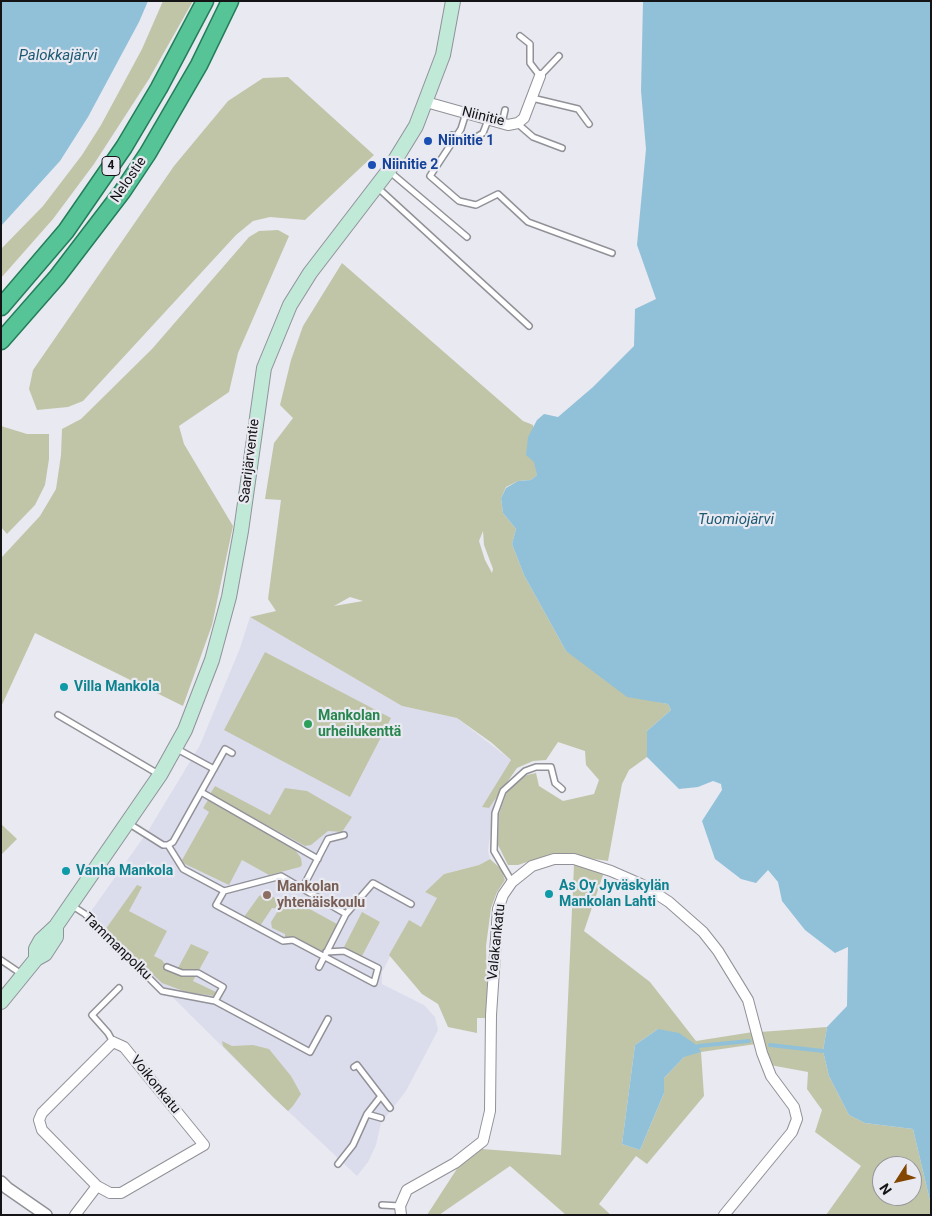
<!DOCTYPE html>
<html>
<head>
<meta charset="utf-8">
<style>
  body { margin:0 }
  #map { position:relative; width:932px; height:1216px; overflow:hidden; background:#e9e9f1; font-family:Roboto,sans-serif }
  canvas { display:block }
  .frame { position:absolute; inset:0; border:2px solid #141416; pointer-events:none }
  .north { position:absolute; left:872px; top:1156px; width:50px; height:50px; box-sizing:border-box; background:#e9e9f1; border:1px solid #949499; border-radius:50%; rotate:235deg; font-size:14px; font-weight:700; line-height:20px; text-align:center; color:#141416 }
  .north::after { content:''; display:block; margin:auto; width:18px; height:22px; background:#834702; clip-path:polygon(50% 0,100% 100%,50% 72%,0 100%) }
</style>
</head>
<body>
<div id="map">
<canvas width="932" height="1216"></canvas>
<div class="frame"></div>
<div class="north">N</div>
</div>
<script>
const context = document.querySelector('canvas').getContext('2d');
context.lineJoin = 'round';
function fill(path, color) { context.fillStyle = color; context.fill(path, 'evenodd'); }
const toPath = rows => new Path2D(rows.map(r => 'M' + r).join(''));
function strokePath(path, color, width, dash) { context.strokeStyle = color; context.lineWidth = width; context.lineCap = dash ? 'butt' : 'round'; context.setLineDash(dash || []); context.stroke(path); }
function label(font, color, halo, rows, align = 'center') {
  context.font = font + ' Roboto,sans-serif'; context.lineWidth = 4.5; context.setLineDash([]); context.textBaseline = 'middle'; context.strokeStyle = halo; context.fillStyle = color; for (const [text, x, y, turn = 0] of rows) {
    context.save(); context.translate(x, y); context.rotate((+turn || 0) * Math.PI / 180); context.textAlign = isNaN(turn) ? turn : align; if (halo) context.strokeText(text, 0, 0); context.fillText(text, 0, 0); context.restore();
  }
}
const built = toPath([
  [250,617,402,706,457,718,516,764,494,804,488,851,490,859,479,865,444,874,425,892,438,898,421,927,409,921,382,972,382,984,424,1005,435,1017,438,1030,406,1091,381,1123,376,1145,368,1162,357,1176,274,1098,89,914,148,831,200,745,240,648]
]);
const green = toPath([
  [163,1,193,1,149,79,94,164,53,219,1,278,1,249,43,206,82,155,101,125,142,49],
  [288,77,374,155,305,220,270,217,253,221,236,235,83,401,68,407,37,410,29,389,33,370,174,166,228,101,263,78],
  [278,230,289,236,238,353,229,392,179,426,184,444,233,526,212,625,183,706,35,633,1,707,1,558,40,516,56,489,61,455,62,429,81,419,152,349,249,237,259,231],
  [342,263,523,421,533,425,537,475,531,480,518,481,506,487,501,498,503,513,516,529,512,544,524,575,566,651,658,702,668,704,671,710,647,731,647,757,629,770,622,784,608,861,554,853,518,865,508,865,498,845,499,814,506,794,514,783,527,775,536,773,539,786,563,801,594,794,599,780,586,765,585,751,558,742,546,760,533,761,517,768,489,808,482,807,511,760,492,743,457,718,402,706,250,617,276,611,268,599,281,500,265,499,274,443,293,418,280,405,291,360,303,326],
  [483,531,484,545,493,569,492,573,485,560,479,541],
  [350,597,363,601,334,606],
  [1,426,27,434,49,434,49,459,45,485,35,505,7,534,1,527],
  [265,652,391,718,350,797,224,730],
  [215,786,270,815,285,788,307,791,352,817,342,832,328,831,311,845,305,846,210,794],
  [208,800,293,847,301,858,302,865,300,867,269,875,242,860,229,885,185,864,182,860,209,812,203,808],
  [1,824,17,839,1,855],
  [490,859,501,869,505,880,497,892,491,908,486,946,488,1018,477,1018,477,1033,448,1027,438,1004,422,994,389,955,409,920,421,927,437,898,425,892,444,874,479,865],
  [574,865,604,872,584,931,650,982,696,1041,753,1032,756,1044,701,1052,704,1096,647,1164,636,1156,599,1204,611,1215,566,1215,510,1166,439,1215,427,1215,473,1144,482,1149,561,1155],
  [658,1029,684,1057,664,1078,664,1093,640,1150,622,1144,635,1045],
  [137,885,142,887,129,911,167,931,154,956,162,960,171,973,196,975,193,981,216,992,214,996,186,992,162,983,105,930],
  [266,893,282,902,286,896,337,924,322,953,293,938,285,938,285,934,272,928,271,922,279,909,272,908,260,926,244,917,259,896],
  [362,912,380,922,362,956,344,947],
  [191,944,209,952,198,972,178,970,169,966,170,964,178,968],
  [827,1027,823,1051,829,1076,849,1115,865,1123,913,1129,931,1205,931,1215,826,1215,861,1166,815,1132,822,1110,807,1089,808,1072,770,1065,760,1032],
  [882,1166,912,1166,912,1196,882,1196],
  [222,1041,232,1046,253,1045,269,1049,291,1076,301,1094,293,1106,288,1111,274,1098,223,1046]
]);
const water = toPath([
  [1,1,148,1,139,22,88,117,60,161,1,226],
  [643,1,931,1,931,1205,913,1129,865,1123,849,1115,829,1076,823,1051,827,1027,847,1006,848,947,835,953,805,930,782,901,778,882,768,870,756,883,741,879,715,859,702,821,722,790,721,784,713,781,698,787,679,789,647,757,647,731,671,710,668,704,627,697,566,651,524,575,512,544,516,529,503,513,501,498,506,488,518,481,531,480,537,475,534,462,526,455,528,437,537,420,544,414,558,417,593,387,634,346,635,309,656,299,637,245,646,149,641,91],
  [658,1029,679,1033,698,1046,701,1052,684,1057,664,1078,664,1093,640,1150,622,1144,635,1045]
]);
const stream = toPath([
  [770,1045,823,1051],
  [698,1046,749,1041]
]);
const service = toPath([
  [520,36,530,44,530,63,540,76,559,56],
  [532,98,578,109,589,124],
  [466,113,461,129,430,176,459,201,476,205,498,194,528,222,612,253],
  [502,123,505,110],
  [518,124,533,137,562,148],
  [452,135,475,138,483,133,488,120],
  [389,171,467,237],
  [377,187,529,326],
  [58,715,160,775],
  [177,749,214,769],
  [201,792,318,859],
  [128,823,163,845,168,845,173,842,225,749,232,753],
  [168,845,183,869,224,891,281,876,346,914,319,967],
  [512,882,494,851,495,813,503,791,525,771,536,767,551,767,555,783,562,789],
  [303,887,328,839,344,835],
  [224,891,216,905,283,941,293,940,374,983,378,968,344,951,326,952],
  [71,905,85,914,162,991,215,1001,310,1052,328,1019],
  [346,914,373,883,411,904],
  [1,960,23,975],
  [167,967,182,973,198,973,223,987,215,1001],
  [113,1042,108,1033,92,1015,119,988],
  [354,1067,357,1065,390,1108],
  [381,1118,367,1114,381,1096],
  [338,1164,353,1145,367,1114],
  [382,1205,400,1206]
]);
const minor = toPath([
  [426,102,508,125,518,123,524,118,540,76],
  [113,1042,124,1047,204,1145,121,1193,110,1193,97,1186,42,1130,39,1120,42,1113,113,1042],
  [75,1215,97,1186],
  [401,1215,400,1206,407,1190,455,1163,483,1141,490,1111,491,1015,498,909,503,895,512,882,532,866,554,859,574,859,611,871,643,885,669,902,703,932,718,951,748,1000,762,1053,771,1076,794,1107,797,1119,792,1132,724,1215]
]);
const tertiary = toPath([
  [1,1182,7,1188,46,1215]
]);
const secondary = toPath([
  [36,959,36,949,41,940,56,926,127,823,160,775,185,730,212,660,229,597,241,531,264,368,290,305,310,273,389,170,416,126,443,55,453,1],
  [1,1002,36,959,45,954,56,937,56,926]
]);
const trunk = toPath([
  [1,307,66,231,124,147,159,88,205,1],
  [1,341,57,277,122,192,148,153,199,65,230,1]
]);
const markers = [
  [428,141,5,"#1a4fb4"],
  [372,165,5,"#1a4fb4"],
  [64,687,5,"#0f9aa8"],
  [308,724,5,"#2e9e5b"],
  [66,871,5,"#0f9aa8"],
  [549,894,5,"#0f9aa8"],
  [267,895,5,"#8d6e63"]
];
const shields = [
  [111,166,18]
];
const shieldNames = [
  ["4",111,166]
];
const streetNames = [
  ["Niinitie",483,117,14],
  ["Nelostie",129,180,-56],
  ["Saarijärventie",250,461,-83],
  ["Valakankatu",497,942,-84],
  ["Tammanpolku",117,947,44],
  ["Voikonkatu",155,1085,51]
];
const transitNames = [
  ["Niinitie 1",438,141],
  ["Niinitie 2",382,165]
];
const cultureNames = [
  ["Villa Mankola",74,687],
  ["Vanha Mankola",76,871],
  ["As Oy Jyväskylän",559,886],
  ["Mankolan Lahti",559,902]
];
const leisureNames = [
  ["Mankolan",318,716],
  ["urheilukenttä",318,732]
];
const educationNames = [
  ["Mankolan",277,887],
  ["yhtenäiskoulu",277,903]
];
const waterNames = [
  ["Palokkajärvi",58,56],
  ["Tuomiojärvi",736,520]
];
fill(built, '#dcddec');
fill(green, '#c0c5a8');
fill(water, '#90c1d9');
strokePath(stream, '#90c1d9', 4);
strokePath(service, '#919198', 8);
strokePath(minor, '#919198', 12);
strokePath(tertiary, '#919198', 14);
strokePath(secondary, '#919198', 16);
strokePath(trunk, '#247d59', 19);
strokePath(service, '#fff', 5);
strokePath(minor, '#fff', 10);
strokePath(tertiary, '#fff', 11);
strokePath(secondary, '#c0e9d8', 14);
strokePath(trunk, '#57c497', 16);
for (const [x, y, r, color] of markers) { const dot = new Path2D(); dot.arc(x, y, r, 0, 2 * Math.PI); context.fillStyle = color; context.fill(dot); strokePath(dot, '#e9e9f1', 2); }
for (const [x, y, w] of shields) { const box = new Path2D(); box.roundRect(x - w / 2, y - 9.5, w, 19, 4); context.fillStyle = '#e9e9f1'; context.fill(box); strokePath(box, '#141416', 1); }
label('bold 12px', '#141416', null, shieldNames);
label('14px', '#141416', '#e9e9f1', streetNames);
label('bold 14px', '#164399', '#e9e9f1', transitNames, 'left');
label('bold 14px', '#0d838f', '#e9e9f1', cultureNames, 'left');
label('bold 14px', '#27864d', '#e9e9f1', leisureNames, 'left');
label('bold 14px', '#785e54', '#e9e9f1', educationNames, 'left');
label('italic 15px', '#1c5972', '#e9e9f1', waterNames);
</script>
</body>
</html>
